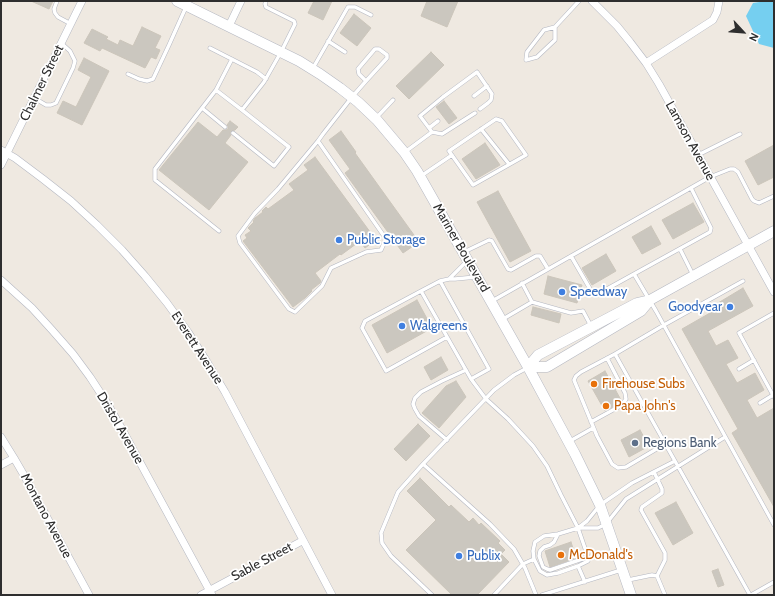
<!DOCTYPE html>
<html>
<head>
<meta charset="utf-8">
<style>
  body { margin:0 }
  #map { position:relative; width:775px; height:596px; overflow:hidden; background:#efe9e1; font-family:Cabin,sans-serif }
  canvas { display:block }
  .frame { position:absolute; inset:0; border:2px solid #2e2e2e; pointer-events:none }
  .north { position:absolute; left:723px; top:12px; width:40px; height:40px; -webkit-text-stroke:3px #fff; paint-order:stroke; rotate:116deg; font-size:11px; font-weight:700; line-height:16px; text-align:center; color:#2e2e2e }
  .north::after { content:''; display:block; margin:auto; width:14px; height:18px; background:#2e2e2e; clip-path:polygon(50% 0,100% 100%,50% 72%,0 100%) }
</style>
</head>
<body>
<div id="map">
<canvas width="775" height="596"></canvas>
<div class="frame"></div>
<div class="north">N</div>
</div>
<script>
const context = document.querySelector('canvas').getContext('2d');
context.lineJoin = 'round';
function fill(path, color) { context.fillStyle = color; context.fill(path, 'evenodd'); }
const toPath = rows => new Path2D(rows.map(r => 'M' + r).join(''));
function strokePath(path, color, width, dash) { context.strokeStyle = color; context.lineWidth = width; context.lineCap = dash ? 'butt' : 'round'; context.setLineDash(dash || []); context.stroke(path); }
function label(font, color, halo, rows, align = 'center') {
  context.font = font + ' Cabin,sans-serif'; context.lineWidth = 3.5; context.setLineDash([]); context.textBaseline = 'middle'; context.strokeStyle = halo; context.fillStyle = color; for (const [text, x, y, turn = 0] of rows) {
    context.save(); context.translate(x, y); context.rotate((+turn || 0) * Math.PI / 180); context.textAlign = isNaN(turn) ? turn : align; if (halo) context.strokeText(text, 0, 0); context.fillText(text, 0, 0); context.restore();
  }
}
const water = toPath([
  [766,1,774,1,774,48,759,44,746,16,753,3]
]);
const building = toPath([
  [31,1,53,1,49,9,31,1],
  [314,1,332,1,323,20,308,13,314,1],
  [427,1,458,1,447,27,421,16,427,1],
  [354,14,371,28,357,46,340,33,354,14],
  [142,27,161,36,155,48,160,50,156,59,151,57,145,68,102,48,100,51,84,43,92,29,108,37,106,39,118,45,120,40,133,46,142,27],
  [431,52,444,65,409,99,396,86,431,52],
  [84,58,109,71,82,125,57,113,63,101,76,107,91,77,78,70,84,58],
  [444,101,457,118,449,124,436,107,444,101],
  [230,121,238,127,235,130,231,131,230,133,231,135,225,143,248,162,209,210,159,170,198,122,217,137,223,130,226,130,228,129,228,126,227,125,230,121],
  [341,131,356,152,355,153,419,242,403,253,345,173,350,169,329,140,341,131],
  [485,143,500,165,476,179,462,159,485,143],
  [774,145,774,177,758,185,745,161,774,145],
  [315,157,376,240,365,248,360,241,341,255,340,254,315,273,321,281,320,283,311,290,312,291,305,298,293,307,243,241,247,238,245,235,251,231,248,228,254,222,253,221,255,218,263,212,262,211,266,207,268,209,294,190,289,184,308,170,304,165,315,157],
  [498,191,531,251,510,262,477,202,498,191],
  [693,203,704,222,673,239,662,220,693,203],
  [651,226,661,244,642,254,632,237,651,226],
  [606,254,616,271,592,285,582,268,606,254],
  [548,276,582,285,577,303,544,294,548,276],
  [743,288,753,306,708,331,716,346,728,340,738,358,726,364,737,383,755,373,764,390,747,400,757,418,774,408,774,507,732,433,738,429,682,329,710,313,708,309,743,288],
  [417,300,432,328,387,353,372,325,417,300],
  [533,307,561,314,559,323,531,315,533,307],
  [441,357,448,370,431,380,424,367,441,357],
  [605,371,621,400,620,403,605,411,588,381,605,371],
  [456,381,466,397,439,428,422,413,446,386,456,381],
  [418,424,430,436,406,461,394,449,418,424],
  [640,430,649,446,629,457,621,440,640,430],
  [420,478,449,507,451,505,469,522,473,518,479,525,481,523,500,541,498,543,505,550,501,554,509,562,477,595,452,595,406,550,436,520,407,491,420,478],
  [676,502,693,533,673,545,655,513,676,502],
  [571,542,576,558,550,567,545,551,571,542],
  [718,569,724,585,718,587,712,571,718,569]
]);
const service = toPath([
  [57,1,54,9,55,13,58,17,71,24],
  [555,27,555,40,537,57,526,60,527,52,544,30,555,27,579,1],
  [328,41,345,52],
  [210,48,257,72,266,79],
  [313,68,348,7,355,7,371,15],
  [128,74,139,79,147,81,153,79,169,45,186,7],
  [216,90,232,59],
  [474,96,487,86],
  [34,98,46,105,51,105,56,103,73,68,75,61,70,51,61,43],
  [202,108,225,127],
  [376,118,393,100],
  [496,119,502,121,526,155,473,185,449,151,496,119],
  [429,128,438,121],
  [481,129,509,164],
  [432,132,420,116,443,97,477,72,492,94,491,100,488,103,480,109],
  [233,133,274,166,289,147,242,110],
  [318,141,386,239,381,250,366,252,331,268,322,286,295,312,289,309,240,243,238,236,255,213,278,189,318,141,323,134,352,97,366,81,387,58,387,55,379,49,375,49,358,69,359,74,366,81],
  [405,152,432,132,442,134,475,113],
  [698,155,740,134],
  [421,176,452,155],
  [219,231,155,180,155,169,216,90,242,110,264,82,281,52,295,24,294,21,266,7,265,4,266,1],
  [680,249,693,275],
  [464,252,489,240,492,241,508,269,511,270,536,256,540,256,548,269],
  [571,256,593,294,596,295,710,232,711,228,691,188],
  [634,274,656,311,774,525],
  [476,277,455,279,449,279,440,281,489,369,471,379,486,399,508,419,533,446,547,466,561,495,578,528,588,557,588,561,578,566,558,573,547,575,540,571,534,559,533,551,535,542,544,536,558,534,578,528],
  [449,279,467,261],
  [440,281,421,291,471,379],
  [743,281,664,325,615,354,750,595],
  [522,283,532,302,571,313,583,311,591,326],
  [421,291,365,321,362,328,386,371,447,337],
  [492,301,710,177,730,169,734,169,738,172,752,199,754,201,759,203,774,196],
  [774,313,739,333,774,397],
  [503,319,532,302],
  [615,354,581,372,576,376,574,380,597,436,612,464,618,468,626,467,665,444],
  [739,369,754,360],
  [760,403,773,395],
  [591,422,622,405,626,399,625,393,607,358],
  [447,440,419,416,415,409,413,404,415,398,421,392,442,381,466,370],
  [570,441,593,428],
  [675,461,632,483,600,505,587,521,578,528,598,528,606,524,626,499,725,437],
  [423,464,490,524,514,549,525,568,536,595],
  [654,472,662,489,662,493,642,507,641,510,665,553,665,560,657,576],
  [558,534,554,542,550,545,544,547,540,551,539,556,543,567,547,569,550,570,588,557],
  [578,566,585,582],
  [628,580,652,575,657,576,665,595],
  [432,595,391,556,382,543,381,533,398,492,423,464,494,390,514,375,527,368],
  [494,595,523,564,534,559],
  [542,595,621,570],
  [751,595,774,582]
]);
const minor = toPath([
  [592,1,617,26,630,42,646,63,659,84,774,292],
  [229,26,241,1],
  [646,63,713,20,717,12,719,1],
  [1,150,15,158,43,179,71,201,97,225,122,250,145,276,167,303,188,332,207,362,225,392,332,595],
  [1,165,82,1],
  [1,280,32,308,52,330,73,354,90,377,107,403,123,431,212,595],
  [1,437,14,458,25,477,89,595],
  [1,465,14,458],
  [201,595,302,541]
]);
const secondary = toPath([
  [177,1,299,61,320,74,340,88,358,102,377,120,404,152,417,171,528,367,575,454,600,505,631,595],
  [528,367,538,355,637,303,650,300,774,231],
  [528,367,547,367,641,311,650,300]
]);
const markers = [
  [339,240,4,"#3f7fe0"],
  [562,292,4,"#3f7fe0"],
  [730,307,4,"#3f7fe0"],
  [402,326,4,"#3f7fe0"],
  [594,384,4,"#e8710a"],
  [606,406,4,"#e8710a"],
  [635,443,4,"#5c6f8a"],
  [561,555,4,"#e8710a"],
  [459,556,4,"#3f7fe0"]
];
const streetNames = [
  ["Chalmer Street",42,83,-64],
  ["Lamson Avenue",690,141,61],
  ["Mariner Boulevard",461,248,60],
  ["Everett Avenue",197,348,57],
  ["Dristol Avenue",120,428,60],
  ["Montano Avenue",46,516,62],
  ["Sable Street",262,562,-28]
];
const shopNames = [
  ["Public Storage",347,240],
  ["Speedway",570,292],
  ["Goodyear",722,307,"right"],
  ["Walgreens",410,326],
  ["Publix",467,556]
];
const foodNames = [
  ["Firehouse Subs",602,384],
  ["Papa John's",614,406],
  ["McDonald's",569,555]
];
const serviceNames = [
  ["Regions Bank",643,443]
];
fill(water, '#75cff0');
fill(building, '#cbc7bf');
strokePath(building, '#cbc5ba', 1);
strokePath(service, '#b4b7c1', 4.5);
strokePath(minor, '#b4b7c1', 8);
strokePath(secondary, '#b4b7c1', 11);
strokePath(service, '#fff', 3.5);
strokePath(minor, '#fff', 7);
strokePath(secondary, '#fff', 10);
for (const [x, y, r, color] of markers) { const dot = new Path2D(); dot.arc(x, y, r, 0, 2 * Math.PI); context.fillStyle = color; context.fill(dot); strokePath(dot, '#fff', 1.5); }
label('13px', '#2e2e2e', '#fff', streetNames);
label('13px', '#366cbe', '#fff', shopNames, 'left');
label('13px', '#c56008', '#fff', foodNames, 'left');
label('13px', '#4e5e75', '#fff', serviceNames, 'left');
</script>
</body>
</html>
